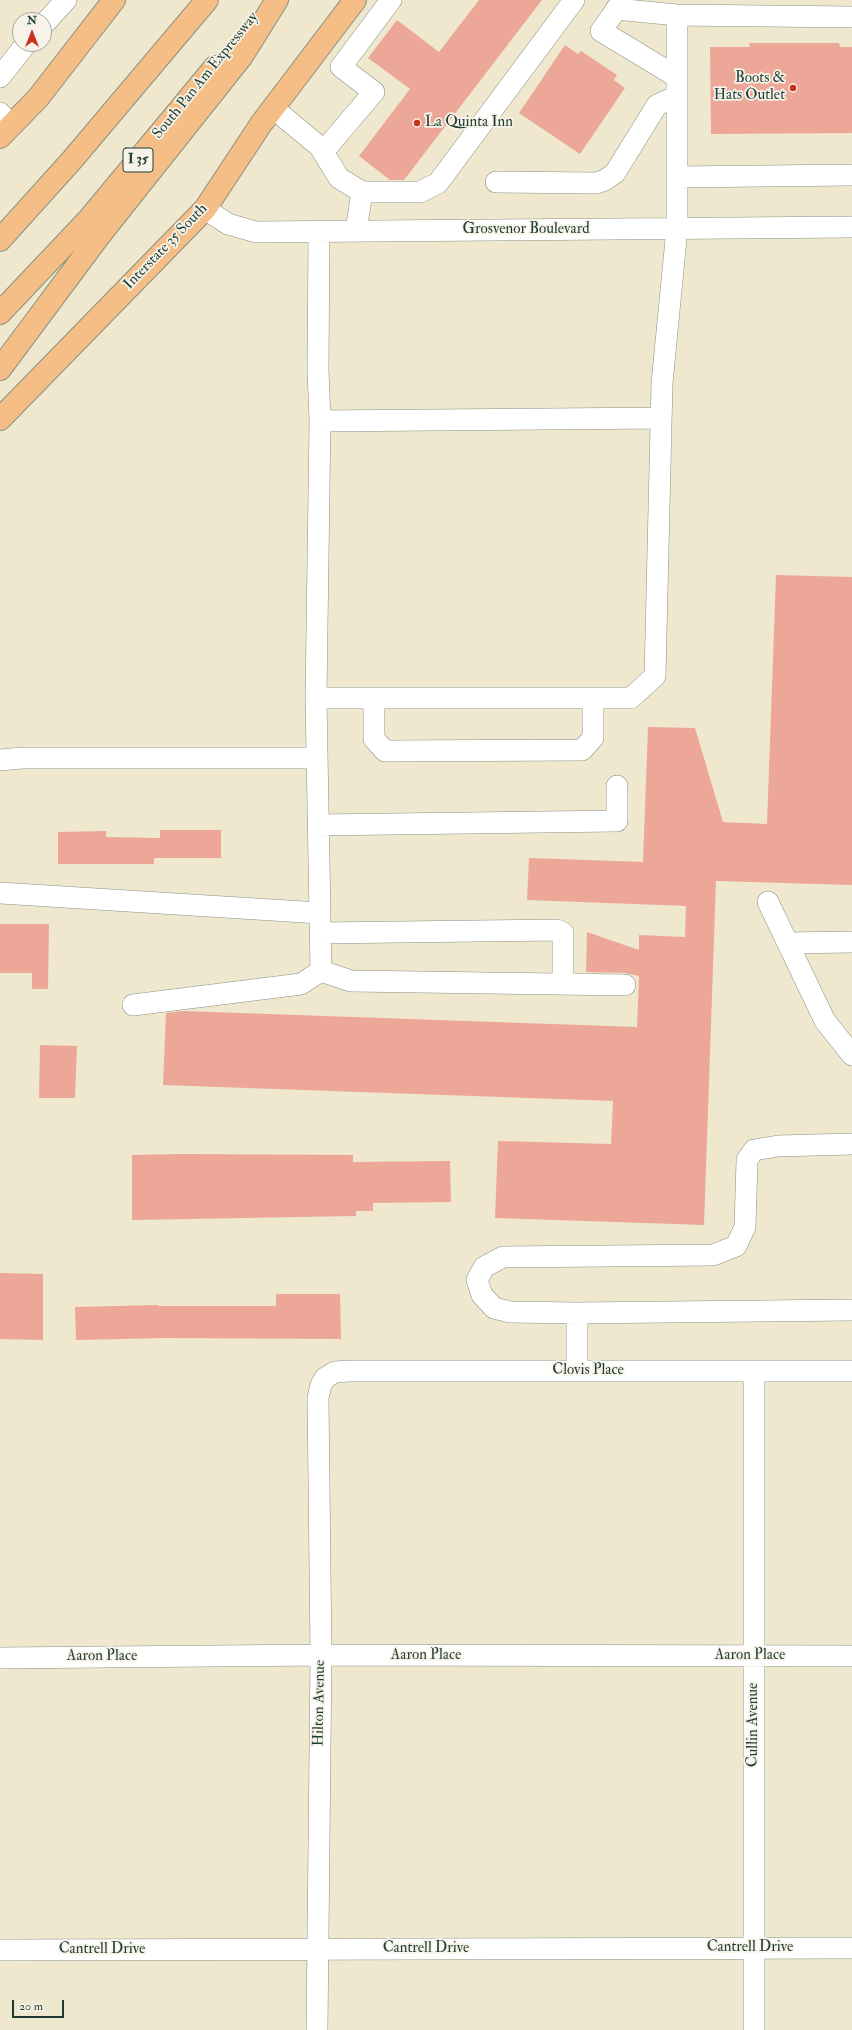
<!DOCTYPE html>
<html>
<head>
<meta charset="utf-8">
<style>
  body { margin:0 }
  #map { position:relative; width:852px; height:2030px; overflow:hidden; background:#efe8ce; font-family:"IM FELL Double Pica",serif }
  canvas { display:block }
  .north { position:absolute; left:12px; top:12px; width:40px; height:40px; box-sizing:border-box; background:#f7f3e8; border:1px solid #a1aaa0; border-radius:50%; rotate:0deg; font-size:11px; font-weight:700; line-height:16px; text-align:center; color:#1f3d34 }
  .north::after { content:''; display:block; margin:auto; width:14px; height:18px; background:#c8321e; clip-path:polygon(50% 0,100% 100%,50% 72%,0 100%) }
  .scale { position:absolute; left:12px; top:2000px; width:52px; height:18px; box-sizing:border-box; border:2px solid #1f3d34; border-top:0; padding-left:5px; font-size:12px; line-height:14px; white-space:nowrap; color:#1f3d34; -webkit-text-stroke:3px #f7f3e8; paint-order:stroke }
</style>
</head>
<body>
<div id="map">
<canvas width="852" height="2030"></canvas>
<div class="north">N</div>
<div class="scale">20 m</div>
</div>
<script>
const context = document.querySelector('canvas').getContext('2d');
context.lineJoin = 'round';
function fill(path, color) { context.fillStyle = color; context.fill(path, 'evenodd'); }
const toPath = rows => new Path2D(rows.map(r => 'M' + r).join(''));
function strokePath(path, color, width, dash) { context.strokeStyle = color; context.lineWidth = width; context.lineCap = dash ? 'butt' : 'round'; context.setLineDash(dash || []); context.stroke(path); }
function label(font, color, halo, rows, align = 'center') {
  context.font = font + ' "IM FELL Double Pica",serif'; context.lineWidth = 3.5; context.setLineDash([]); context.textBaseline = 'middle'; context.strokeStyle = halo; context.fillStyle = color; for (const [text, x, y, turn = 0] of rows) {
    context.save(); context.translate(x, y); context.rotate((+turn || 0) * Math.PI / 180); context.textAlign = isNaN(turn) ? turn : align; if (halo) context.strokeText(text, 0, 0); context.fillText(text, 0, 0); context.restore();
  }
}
const building = toPath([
  [479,0,542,0,404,180,390,180,359,156,410,89,368,58,397,20,439,52],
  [749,43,839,43,840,47,852,47,852,133,711,134,710,47,750,47],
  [565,45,578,54,581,51,617,75,614,80,625,88,580,154,519,113],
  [776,575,852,577,852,885,716,881,704,1225,495,1218,498,1141,611,1144,613,1101,163,1085,166,1013,183,1011,637,1027,639,976,625,973,586,972,587,932,639,950,639,935,685,937,686,906,527,900,529,858,643,862,648,727,695,728,723,822,767,824],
  [160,830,221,830,221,858,154,858,154,864,58,864,58,832,106,831,106,837,160,838],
  [0,924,49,924,48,989,32,989,32,973,0,973],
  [40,1045,77,1046,75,1098,39,1098],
  [181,1154,353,1155,353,1162,450,1161,451,1202,373,1203,373,1211,356,1211,356,1216,132,1220,132,1155],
  [0,1273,43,1274,43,1340,0,1339],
  [276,1294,340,1294,341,1339,165,1338,76,1340,75,1307,158,1305,158,1306,276,1306]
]);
const minor = toPath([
  [623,0,601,31,677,77],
  [616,9,677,15],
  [44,24,66,0],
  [0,77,26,44],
  [273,108,320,147,339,178,362,192],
  [0,113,11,126],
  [323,152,374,92,341,67,391,0],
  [677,177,852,175],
  [496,182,596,183,605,180,615,173,657,105,677,96],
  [205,209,228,224,256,232,852,227],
  [356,231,362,192,420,192,438,183,574,0],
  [320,421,661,418],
  [316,698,631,698,655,676,662,383,677,229,677,15,852,17],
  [374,698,374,739,385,751,582,750,593,738,593,698],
  [0,760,22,758,317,758],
  [318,825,617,821,617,786],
  [0,893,320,913],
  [768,902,825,1021,852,1055],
  [320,933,557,930,563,933,563,984],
  [788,943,852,942],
  [321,971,351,981,625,985],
  [133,1005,301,984,321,971,316,698,320,421,318,370,319,232],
  [577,1313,510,1312,494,1308,482,1295,477,1280,484,1267,503,1257,713,1255,736,1246,745,1227,747,1160,754,1150,778,1146,852,1144],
  [577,1371,577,1313,852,1310],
  [754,1371,754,2030],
  [0,1658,321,1655,852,1656],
  [0,1950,852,1948],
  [317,2030,321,1655,318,1398,321,1385,325,1378,335,1372,348,1371,852,1371]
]);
const major = toPath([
  [0,137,38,98,114,0],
  [0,419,205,209,261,124,355,0]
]);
const highway = toPath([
  [0,240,72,160,207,0],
  [0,313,89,219,215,67],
  [0,369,99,236,242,56,277,0]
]);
const markers = [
  [793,88,4,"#c8321e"],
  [417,123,4,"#c8321e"]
];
const shields = [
  [138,160,30]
];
const shieldNames = [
  ["I 35",138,160]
];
const streetNames = [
  ["South Pan Am Expressway",206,76,-51],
  ["Grosvenor Boulevard",526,230],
  ["Interstate 35 South",166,247,-46],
  ["Clovis Place",588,1371],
  ["Aaron Place",426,1656],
  ["Aaron Place",750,1656],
  ["Aaron Place",102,1657],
  ["Hilton Avenue",320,1703,-89],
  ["Cullin Avenue",754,1725,-90],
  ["Cantrell Drive",750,1948],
  ["Cantrell Drive",426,1949],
  ["Cantrell Drive",102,1950]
];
const poiNames = [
  ["Boots &",785,79],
  ["Hats Outlet",785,96],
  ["La Quinta Inn",425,123,"left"]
];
fill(building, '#eca798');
strokePath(minor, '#879281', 22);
strokePath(major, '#879281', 24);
strokePath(highway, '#879281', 24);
strokePath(minor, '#fff', 21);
strokePath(major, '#f6be87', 22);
strokePath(highway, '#f6be87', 22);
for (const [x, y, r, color] of markers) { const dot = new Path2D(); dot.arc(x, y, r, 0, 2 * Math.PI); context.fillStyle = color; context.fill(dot); strokePath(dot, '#f7f3e8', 1.5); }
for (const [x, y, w] of shields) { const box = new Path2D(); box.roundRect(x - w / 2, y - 12, w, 24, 3); context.fillStyle = '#f7f3e8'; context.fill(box); strokePath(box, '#1f3d34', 1); }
label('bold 14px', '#1f3d34', null, shieldNames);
label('15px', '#1f3d34', '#f7f3e8', streetNames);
label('15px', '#1f3d34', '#f7f3e8', poiNames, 'right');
</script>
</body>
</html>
